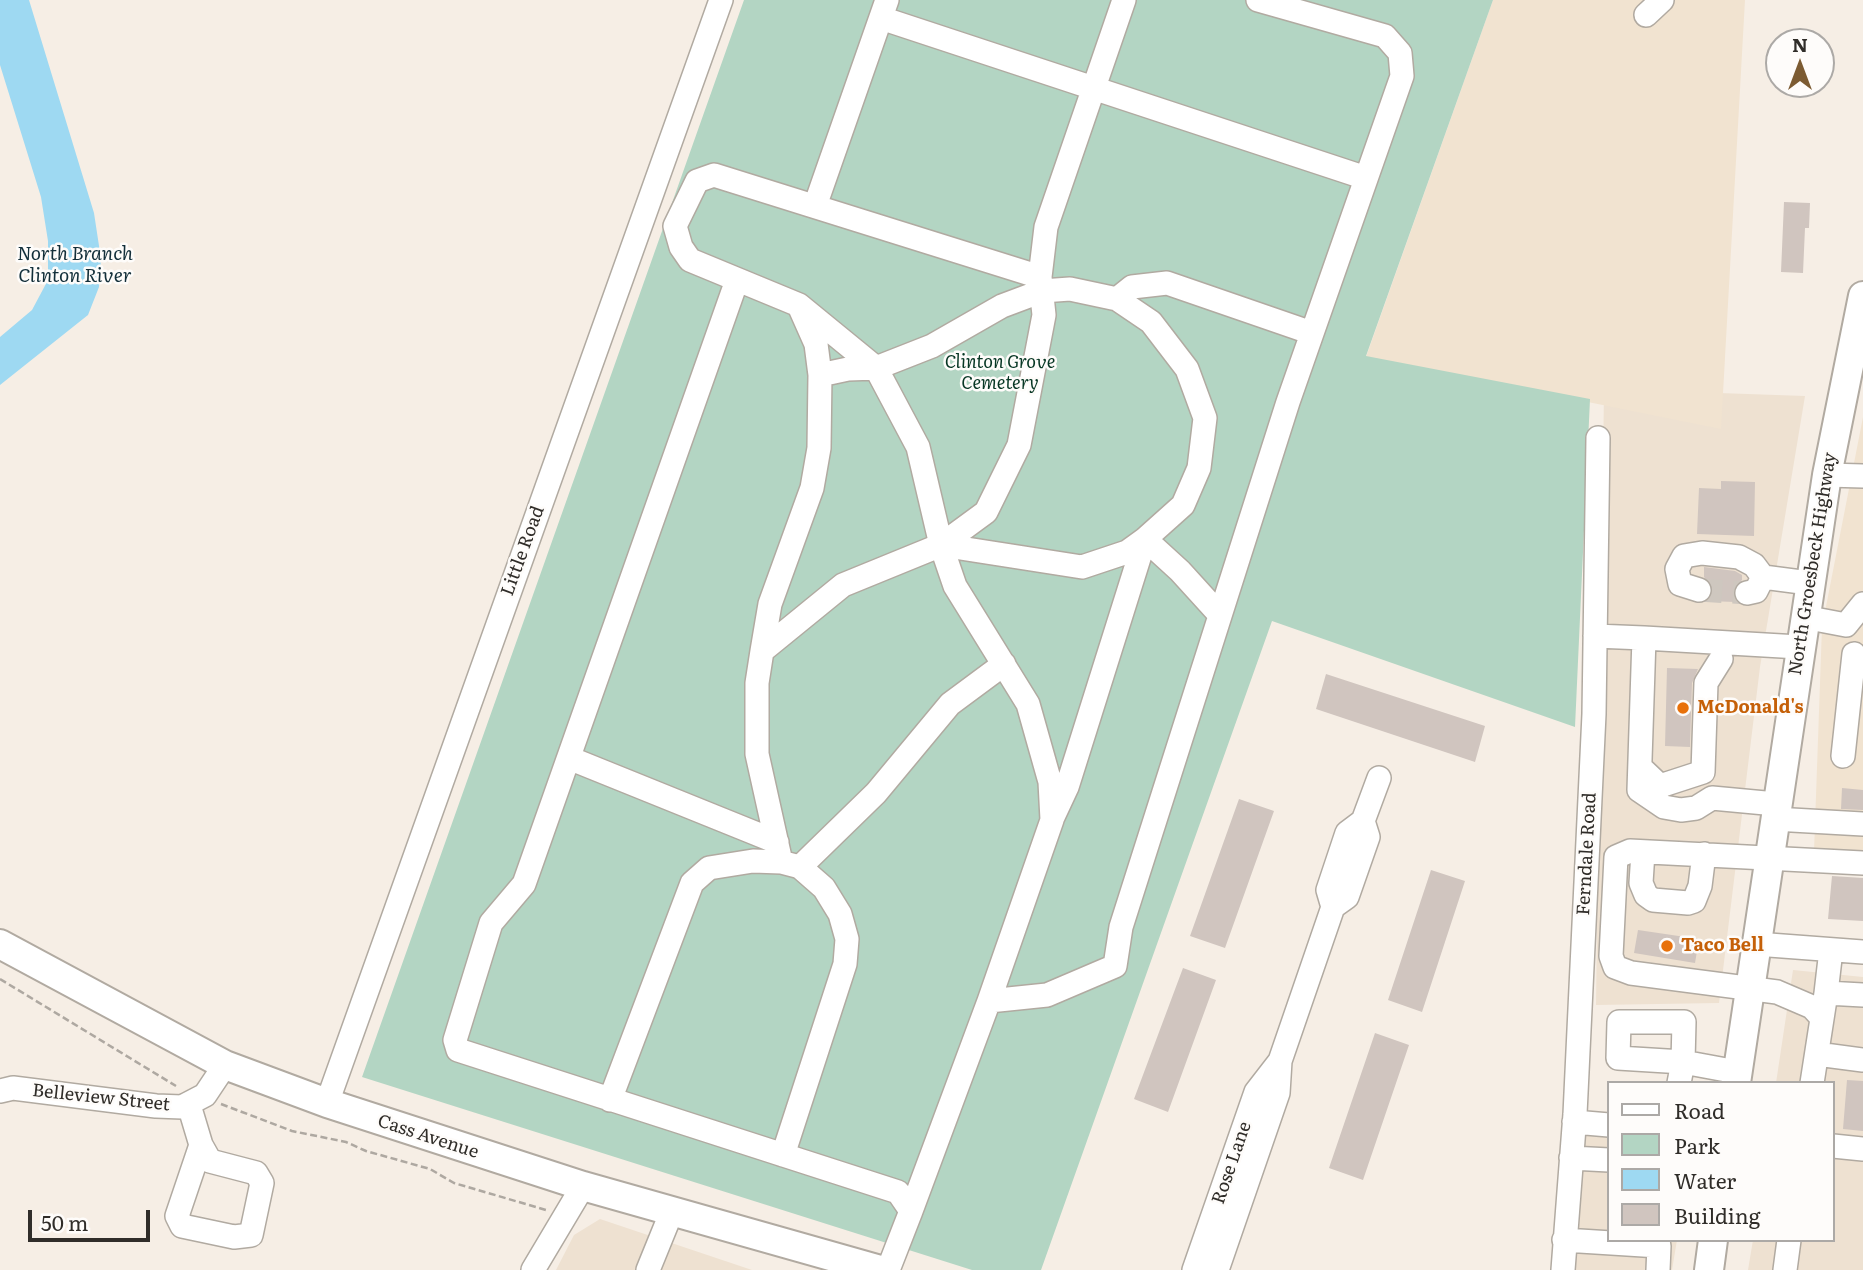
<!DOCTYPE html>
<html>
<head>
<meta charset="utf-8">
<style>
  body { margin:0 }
  #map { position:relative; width:1863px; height:1270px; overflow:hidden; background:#f6eee5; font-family:Literata,serif }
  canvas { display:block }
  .legend { position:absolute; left:1607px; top:1081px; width:228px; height:161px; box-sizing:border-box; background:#fefcfa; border:2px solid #aca9a6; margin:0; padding:9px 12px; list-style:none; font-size:21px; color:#302d29 }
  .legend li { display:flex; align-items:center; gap:14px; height:35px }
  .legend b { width:35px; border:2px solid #aca9a6 }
  .north { position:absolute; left:1765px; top:28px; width:70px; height:70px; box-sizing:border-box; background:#fefcfa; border:2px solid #aca9a6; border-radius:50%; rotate:0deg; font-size:19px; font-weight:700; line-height:28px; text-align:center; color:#302d29 }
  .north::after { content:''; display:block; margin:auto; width:24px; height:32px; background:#7c5b32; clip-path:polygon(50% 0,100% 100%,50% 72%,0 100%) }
  .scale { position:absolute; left:28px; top:1210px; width:122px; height:32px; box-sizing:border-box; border:4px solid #302d29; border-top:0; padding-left:9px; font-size:21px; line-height:24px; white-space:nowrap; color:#302d29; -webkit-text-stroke:5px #fefcfa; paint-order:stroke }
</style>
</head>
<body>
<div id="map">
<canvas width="1863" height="1270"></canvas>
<ul class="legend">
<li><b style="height:9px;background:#fff"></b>Road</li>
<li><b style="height:19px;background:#b3d5c3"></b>Park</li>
<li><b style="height:19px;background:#9ed9f2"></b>Water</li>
<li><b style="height:19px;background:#d0c5bf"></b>Building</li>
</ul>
<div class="north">N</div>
<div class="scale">50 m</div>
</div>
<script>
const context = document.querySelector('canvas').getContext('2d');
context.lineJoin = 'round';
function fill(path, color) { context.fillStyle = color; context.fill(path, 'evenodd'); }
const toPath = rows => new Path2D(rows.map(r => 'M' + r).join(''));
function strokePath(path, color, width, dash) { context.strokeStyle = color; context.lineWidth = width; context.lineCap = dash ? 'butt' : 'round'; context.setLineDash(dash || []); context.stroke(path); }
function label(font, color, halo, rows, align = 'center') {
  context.font = font + ' Literata,serif'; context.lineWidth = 5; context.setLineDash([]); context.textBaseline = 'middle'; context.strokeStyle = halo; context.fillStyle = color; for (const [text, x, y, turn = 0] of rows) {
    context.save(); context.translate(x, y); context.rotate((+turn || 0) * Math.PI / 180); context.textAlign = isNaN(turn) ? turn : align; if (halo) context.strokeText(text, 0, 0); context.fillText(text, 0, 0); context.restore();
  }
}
const built = toPath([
  [1604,389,1805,396,1760,667,1719,1003,1596,1005],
  [1793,970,1863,977,1863,1270,1748,1270,1753,1240,1833,1240,1833,1083,1776,1083],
  [1583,1133,1609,1133,1609,1240,1677,1240,1672,1270,1569,1270],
  [600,1219,752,1270,556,1270,574,1235]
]);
const industrial = toPath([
  [1493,0,1745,0,1721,429,1366,357],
  [1863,417,1863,854,1814,852,1822,627]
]);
const green = toPath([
  [744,0,1493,0,1366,356,1590,399,1575,727,1272,621,1041,1270,972,1270,362,1077]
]);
const water = toPath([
  [0,0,29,0,94,213,101,259,99,287,88,315,0,385,0,337,32,310,48,280,48,241,41,197,0,65]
]);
const building = toPath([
  [1784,202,1810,203,1809,228,1805,228,1803,273,1781,272],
  [1721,481,1755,482,1754,536,1697,534,1699,488,1721,489],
  [1704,567,1735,571,1742,575,1742,580,1734,589,1736,602,1707,601,1713,588,1704,577],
  [1667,668,1698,669,1692,683,1690,747,1665,746],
  [1326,674,1485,726,1475,762,1316,709],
  [1842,788,1863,790,1863,810,1841,809],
  [1239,799,1274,811,1225,948,1190,936],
  [1431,870,1465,881,1422,1012,1388,1000],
  [1832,876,1863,878,1863,921,1828,919],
  [1638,930,1699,939,1695,963,1634,953],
  [1183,968,1216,980,1168,1112,1134,1099],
  [1375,1033,1409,1045,1363,1180,1329,1168],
  [1847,1080,1863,1081,1863,1131,1843,1129]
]);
const minorTunnel = toPath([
  [1699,590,1747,593]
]);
const path = toPath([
  [0,979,176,1086],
  [221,1104,292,1131,346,1142,366,1151,430,1169,454,1183,546,1210]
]);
const minor = toPath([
  [1646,15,1662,0],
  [881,18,1366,178],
  [815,206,887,0],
  [737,280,524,884,491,923,455,1040,458,1050,898,1192,911,1211,888,1270],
  [1117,299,1132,287,1167,283,1312,333],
  [820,375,848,369,876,368,932,346,1002,306,1042,291,1070,289,1117,299,1151,322,1187,369,1205,418,1199,468,1183,505,1145,539,1127,552,1082,567,941,545],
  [1827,475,1863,476],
  [1763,577,1809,583],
  [1699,590,1680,584,1677,569,1684,556,1702,553,1739,557,1754,565,1763,577,1756,591,1747,593],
  [1804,617,1846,625,1863,604],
  [1595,636,1644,638],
  [762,651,770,604,812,488,819,448,820,375,816,344,800,308],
  [1843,756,1854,654],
  [569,758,777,842],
  [1640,767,1660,786,1703,772,1706,683,1721,659],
  [1776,804,1712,798,1696,808,1681,810,1664,807,1639,790,1644,638,1799,647],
  [1053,817,1067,787,1145,539,1180,571,1220,615],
  [1774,819,1863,824],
  [1643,852,1641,883,1646,895,1653,900,1688,903,1694,901,1700,886,1704,854],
  [781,862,757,754,757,683,762,651,843,585,941,545,986,512,1019,445,1044,315,1040,277,1046,227,1124,0],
  [800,867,876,793,950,704,1004,664],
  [1333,907,1328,890,1347,833,1363,821,1379,778],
  [1756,944,1863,952],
  [1826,993,1831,950],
  [989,1001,1052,820,1050,782,1028,704,955,586,941,545,918,447,876,368,799,305,690,260,681,247,675,226,697,181,714,175,1040,277],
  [1822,1018,1812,1007,1777,992,1631,973,1615,967,1611,956,1616,857,1630,851,1863,863],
  [1817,1054,1863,1060],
  [1679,1083,1683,1062,1684,1022,1619,1022,1618,1058,1683,1062,1737,1072],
  [1812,1083,1826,993,1863,995],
  [0,1091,13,1088,156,1106,182,1107,205,1095,225,1065],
  [610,1100,692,883,709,868,753,861,781,862,800,867,824,888,840,914,847,939,845,964,783,1155],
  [327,1103,721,0],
  [189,1105,201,1145,210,1161,256,1173,262,1183,251,1235,234,1237,182,1226,177,1216,201,1145],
  [1574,1122,1609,1125],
  [1833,1146,1863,1149],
  [1571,1158,1609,1160],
  [911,1211,989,1001,1047,995,1115,966,1121,927,1288,402,1402,76,1400,53,1385,36,1258,0],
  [1564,1240,1659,1246,1658,1270],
  [533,1270,583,1186],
  [648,1270,672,1211],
  [1194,1270,1256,1092,1280,1061],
  [1217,1270,1278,1093,1280,1061,1333,907,1347,897,1368,837,1363,821],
  [1563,1270,1575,1114,1594,714,1598,438],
  [1785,1270,1789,1240]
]);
const major = toPath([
  [0,944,225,1065,327,1103,583,1186,880,1270],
  [1736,1083,1827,475,1863,296],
  [1709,1270,1713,1240]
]);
const markers = [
  [1683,708,7,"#e8710a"],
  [1667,946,7,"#e8710a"]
];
const parkNames = [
  ["Clinton Grove",1000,363],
  ["Cemetery",1000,384]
];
const streetNames = [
  ["Little Road",523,551,-70],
  ["North Groesbeck Highway",1813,564,-81],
  ["Ferndale Road",1587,854,-87],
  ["Belleview Street",101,1098,6],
  ["Cass Avenue",428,1137,18],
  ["Rose Lane",1232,1163,-71]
];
const foodNames = [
  ["McDonald's",1697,708],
  ["Taco Bell",1681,946]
];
const waterNames = [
  ["North Branch",75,254],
  ["Clinton River",75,276]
];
fill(built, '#eee1d1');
fill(industrial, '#f1e3d0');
fill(green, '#b3d5c3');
fill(water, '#9ed9f2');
fill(building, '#d0c5bf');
strokePath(minorTunnel, '#cec7bf', 23, [23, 11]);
strokePath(minor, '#b1aaa1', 26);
strokePath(major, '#b1aaa1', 32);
strokePath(path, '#aea8a1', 2.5, [7, 3.5]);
strokePath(minor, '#fff', 23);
strokePath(major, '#fff', 28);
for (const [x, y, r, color] of markers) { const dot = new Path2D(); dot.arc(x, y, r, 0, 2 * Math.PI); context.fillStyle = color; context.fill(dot); strokePath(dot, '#fefcfa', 2.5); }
label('italic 18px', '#073724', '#fefcfa', parkNames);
label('18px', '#302d29', '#fefcfa', streetNames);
label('bold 18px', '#c56008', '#fefcfa', foodNames, 'left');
label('italic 19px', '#132f3a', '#fefcfa', waterNames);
</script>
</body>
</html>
